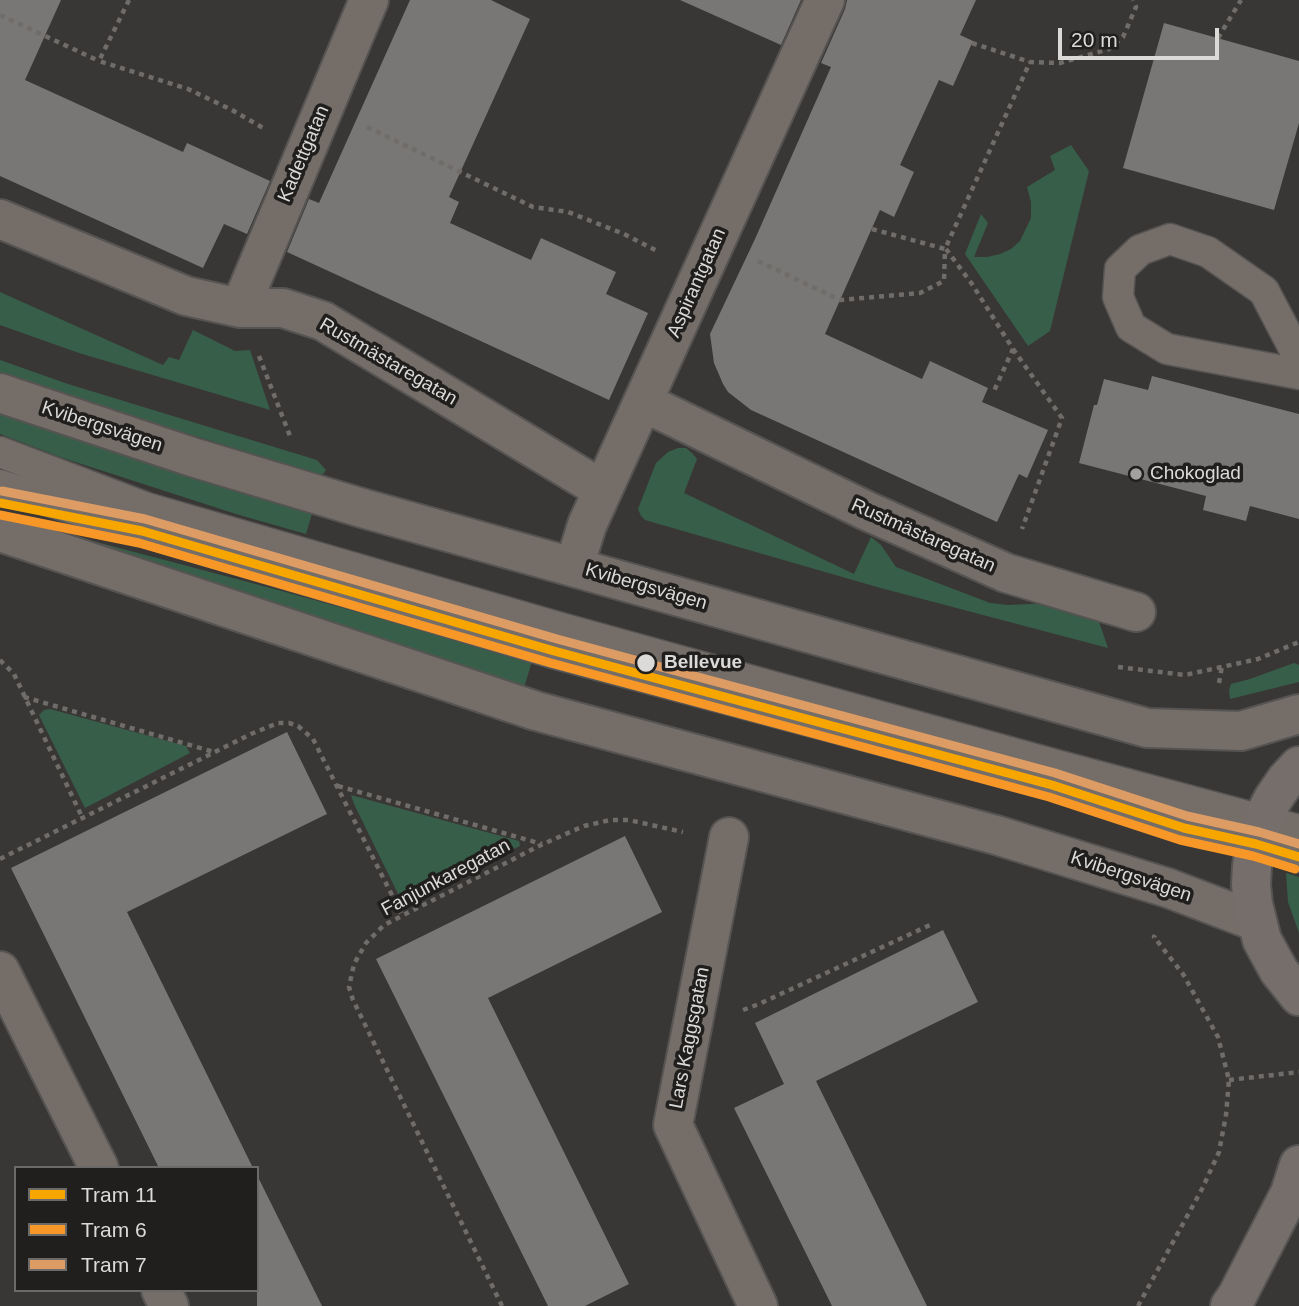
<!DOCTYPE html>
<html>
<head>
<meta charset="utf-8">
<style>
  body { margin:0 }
  #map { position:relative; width:1299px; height:1306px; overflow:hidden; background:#393735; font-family:Helvetica,sans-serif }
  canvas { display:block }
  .legend { position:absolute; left:14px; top:1166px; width:245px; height:126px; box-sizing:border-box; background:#201f1d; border:2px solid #6b6a68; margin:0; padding:9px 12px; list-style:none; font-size:21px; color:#dcdad8 }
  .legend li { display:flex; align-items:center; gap:14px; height:35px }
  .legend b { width:35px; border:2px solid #6b6a68 }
  .scale { position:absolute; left:1058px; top:28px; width:161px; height:32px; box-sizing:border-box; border:4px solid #dcdad8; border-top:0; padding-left:9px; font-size:21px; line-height:24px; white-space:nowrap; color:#dcdad8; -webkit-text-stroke:5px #201f1d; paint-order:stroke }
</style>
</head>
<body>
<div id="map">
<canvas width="1299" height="1306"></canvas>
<ul class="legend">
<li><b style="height:9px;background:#f7a600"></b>Tram 11</li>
<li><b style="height:9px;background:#f79727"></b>Tram 6</li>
<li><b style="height:9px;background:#de9c65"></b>Tram 7</li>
</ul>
<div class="scale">20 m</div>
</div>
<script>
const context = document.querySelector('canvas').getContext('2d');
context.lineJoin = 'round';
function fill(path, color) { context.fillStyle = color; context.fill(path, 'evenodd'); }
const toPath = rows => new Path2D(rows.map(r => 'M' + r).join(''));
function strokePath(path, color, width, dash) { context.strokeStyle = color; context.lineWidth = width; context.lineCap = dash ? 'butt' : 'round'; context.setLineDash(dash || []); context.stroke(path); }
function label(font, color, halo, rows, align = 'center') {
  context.font = font + ' Helvetica,sans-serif'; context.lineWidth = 7; context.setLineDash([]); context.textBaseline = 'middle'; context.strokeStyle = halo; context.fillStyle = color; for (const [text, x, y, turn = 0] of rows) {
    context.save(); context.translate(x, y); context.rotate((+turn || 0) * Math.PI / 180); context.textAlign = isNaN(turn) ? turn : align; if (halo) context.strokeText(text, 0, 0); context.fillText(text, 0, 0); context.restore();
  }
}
const green = toPath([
  [1071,145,1089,171,1050,331,1028,346,965,254,981,214,988,223,974,257,987,257,1000,254,1011,249,1020,241,1031,218,1031,202,1027,187,1055,170,1050,156],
  [0,292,163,365,169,357,179,360,193,330,235,351,250,350,270,410,79,353,0,325],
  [0,360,68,384,317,460,326,470,323,474,317,474,0,375],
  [0,412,314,507,306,534,236,514,63,458,0,434],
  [678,448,686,448,692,453,697,459,684,493,854,574,871,537,881,545,896,567,990,603,1008,605,1051,603,1098,619,1108,648,877,587,645,520,641,516,638,509,656,463,668,452],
  [51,530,282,591,532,661,524,688],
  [1294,663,1299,665,1299,682,1230,699,1229,690,1231,684,1250,679],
  [50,709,186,746,190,753,85,808,39,715,44,710],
  [351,795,519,841,520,846,403,904,354,804],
  [1286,873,1299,877,1299,933,1288,902]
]);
const building = toPath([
  [0,0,61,0,25,80,183,152,187,143,270,181,247,234,224,224,203,268,0,176],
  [410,0,491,0,530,19,449,197,459,202,450,223,531,260,541,238,616,272,606,294,648,313,609,400,287,252,309,199,319,203],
  [680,0,801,0,781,45],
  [847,0,976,0,960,35,973,41,953,86,939,80,900,165,914,172,894,217,880,210,825,334,922,379,930,361,988,388,982,402,1048,430,1027,478,1019,474,997,522,751,410,728,392,723,384,714,363,710,334,755,239,831,67,821,63,845,9],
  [1164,23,1299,61,1299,123,1274,210,1123,168],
  [1152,376,1299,414,1299,519,1250,506,1246,521,1203,510,1206,496,1079,463,1094,405,1097,405,1104,379,1148,390],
  [287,732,327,814,127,912,253,1168,159,1168,11,868],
  [625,836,662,912,488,998,629,1284,585,1306,548,1306,376,959],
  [943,930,978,1002,816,1081,927,1306,832,1306,734,1108,784,1084,755,1023],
  [257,1175,322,1306,257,1306]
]);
const path = toPath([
  [129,0,99,61,188,89,232,110,265,129],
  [0,15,99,61],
  [1218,38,1241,0],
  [972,43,1030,62,1060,63,1109,49,1123,37,1136,7,1133,0],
  [367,127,533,207,568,212,624,234,659,252],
  [872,229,945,249,1030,62],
  [946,249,972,284,1013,349,994,391],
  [758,261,840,300,920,293,944,281,945,249],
  [1013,349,1062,418,1022,529],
  [259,356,290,436],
  [0,660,14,674,83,819],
  [1118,667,1185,675,1258,659,1299,642],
  [1219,683,1222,666],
  [24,697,214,752],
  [338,786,542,844],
  [0,859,251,734,278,723,289,723,298,726,313,739,402,915],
  [743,1010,759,1004,930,925],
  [1229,1080,1299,1072],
  [502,1306,353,1000,349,987,354,964,366,943,384,925,543,844,584,826,610,820,629,820,683,832],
  [1138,1306,1202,1189,1219,1152,1226,1115,1229,1080,1218,1037,1183,974,1154,937,1155,935]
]);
const service = toPath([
  [1299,358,1264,291,1208,252,1170,239,1140,250,1120,269,1118,297,1131,327,1167,349,1299,374],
  [0,452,147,508,561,628,1056,765,1299,830],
  [0,485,142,531,553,653,1052,785,1184,828,1256,844,1299,857]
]);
const minor = toPath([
  [0,219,186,296,240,308,283,308,323,321,603,490],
  [240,308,369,0],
  [643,402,867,511,1006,573,1136,612],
  [574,567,587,525,825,0],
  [729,837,673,1125,758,1306],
  [0,971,99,1168],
  [161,1290,169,1306]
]);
const tertiary = toPath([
  [0,393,192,457,362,508,1147,728,1241,731,1299,714],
  [0,532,536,711,996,835,1168,888,1257,922]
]);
const secondary = toPath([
  [1299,766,1286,780,1273,799,1263,819,1256,844,1252,866,1251,885,1253,904,1262,940,1279,971,1299,996],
  [1230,1306,1237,1296,1290,1193,1299,1165]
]);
const tram1 = toPath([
  [0,503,142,531,554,651,1052,785,1184,828,1256,844,1299,857]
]);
const tram2 = toPath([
  [0,515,139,543,551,663,1049,797,1180,840,1253,856,1295,869]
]);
const tram3 = toPath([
  [2,491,145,519,557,639,1055,773,1187,816,1259,832,1299,844]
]);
const markers = [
  [1136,474,7,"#a3a19f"],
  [646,663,10,"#dcdad8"]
];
const streetNames = [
  ["Kadettgatan",304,154,-67],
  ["Aspirantgatan",697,283,-66],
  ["Rustmästaregatan",388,362,30],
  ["Kvibergsvägen",102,427,18],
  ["Rustmästaregatan",923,536,24],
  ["Kvibergsvägen",646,587,16],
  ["Kvibergsvägen",1131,877,18],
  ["Fanjunkaregatan",446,878,-28],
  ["Lars Kaggsgatan",690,1038,-79]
];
const poiNames = [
  ["Chokoglad",1150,474]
];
const stopNames = [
  ["Bellevue",664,663]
];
fill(green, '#375e49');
fill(building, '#787775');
strokePath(service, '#565453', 33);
strokePath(minor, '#565453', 42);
strokePath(tertiary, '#565453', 42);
strokePath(secondary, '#565453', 42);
strokePath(path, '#706c69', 4.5, [5, 5]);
strokePath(service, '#746d68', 30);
strokePath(minor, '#746d68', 38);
strokePath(tertiary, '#746d68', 38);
strokePath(secondary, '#756e6a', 38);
strokePath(tram1, '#f7a600', 9);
strokePath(tram2, '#f79727', 9);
strokePath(tram3, '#de9c65', 9);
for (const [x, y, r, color] of markers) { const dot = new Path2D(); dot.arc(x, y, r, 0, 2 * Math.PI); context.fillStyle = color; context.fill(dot); strokePath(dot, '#201f1d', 2.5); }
label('19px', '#dcdad8', '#201f1d', streetNames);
label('19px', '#dcdad8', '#201f1d', poiNames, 'left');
label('bold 19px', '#dcdad8', '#201f1d', stopNames, 'left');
</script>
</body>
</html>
